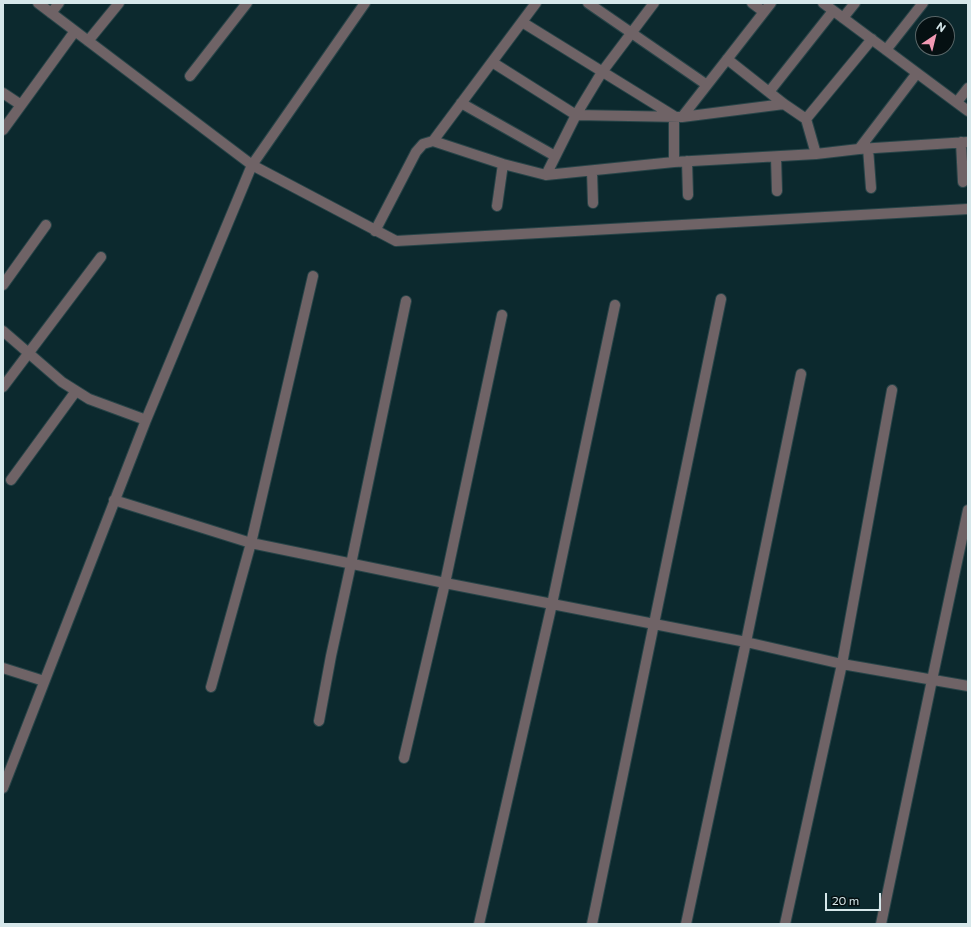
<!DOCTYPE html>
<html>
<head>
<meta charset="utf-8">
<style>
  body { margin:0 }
  #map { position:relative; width:971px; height:927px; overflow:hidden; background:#0c292e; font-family:Commissioner,sans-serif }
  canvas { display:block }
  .frame { position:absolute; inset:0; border:4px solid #d6e7ea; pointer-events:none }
  .north { position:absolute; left:915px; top:16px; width:40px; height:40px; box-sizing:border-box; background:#051012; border:1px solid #596668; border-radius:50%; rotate:35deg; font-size:11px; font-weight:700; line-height:16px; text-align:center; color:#d6e7ea }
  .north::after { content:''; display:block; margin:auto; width:14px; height:18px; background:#f19ab4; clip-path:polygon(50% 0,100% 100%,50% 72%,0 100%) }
  .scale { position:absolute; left:825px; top:893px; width:56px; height:18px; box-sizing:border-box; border:2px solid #d6e7ea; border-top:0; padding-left:5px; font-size:12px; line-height:14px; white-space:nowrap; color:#d6e7ea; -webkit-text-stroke:3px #051012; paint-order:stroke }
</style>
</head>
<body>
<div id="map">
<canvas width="971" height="927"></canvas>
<div class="frame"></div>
<div class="north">N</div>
<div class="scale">20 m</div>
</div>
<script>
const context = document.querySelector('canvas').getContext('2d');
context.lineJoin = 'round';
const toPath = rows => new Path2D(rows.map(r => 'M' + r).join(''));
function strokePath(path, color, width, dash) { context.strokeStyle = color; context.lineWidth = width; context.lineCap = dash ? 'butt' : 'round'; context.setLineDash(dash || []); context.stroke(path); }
const minor = toPath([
  [38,3,252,165,396,241,968,209],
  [588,3,707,85],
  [752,3,764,12],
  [823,3,968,111],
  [51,13,59,3],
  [843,18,855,3],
  [522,22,674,116],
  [88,41,119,3],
  [886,50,923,3],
  [727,59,784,104,806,119,816,154],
  [492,62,576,115,682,117,784,104],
  [190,76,247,3],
  [769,92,833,11],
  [3,93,21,105],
  [957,102,968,88],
  [461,103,555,156],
  [682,117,771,3],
  [806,119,872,39],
  [3,130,75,31],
  [433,141,536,3],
  [961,142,963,182],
  [868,148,871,188],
  [859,149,917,73],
  [776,157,777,191],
  [687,161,688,195],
  [674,162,674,116],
  [592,171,593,203],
  [546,175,576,115,602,72,654,3],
  [497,206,503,164],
  [375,231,416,152,423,144,433,141,503,164,546,175,674,162,816,154,859,149,968,142],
  [3,285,46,225],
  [3,331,62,382,89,399,146,420],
  [3,387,101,257],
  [11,480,76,391],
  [114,500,251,543,445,583,746,642,842,664,968,686],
  [3,668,44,681],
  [211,687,251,543,313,276],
  [319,721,331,656,351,564,406,301],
  [404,758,445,583,502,315],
  [3,788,146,420,252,165,365,3],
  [479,924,552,604,615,305],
  [592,924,721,299],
  [686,924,746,642,801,374],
  [785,924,842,664,892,390],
  [881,924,932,680,968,510]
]);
strokePath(minor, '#284448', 12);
strokePath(minor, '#6f6366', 10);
</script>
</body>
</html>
